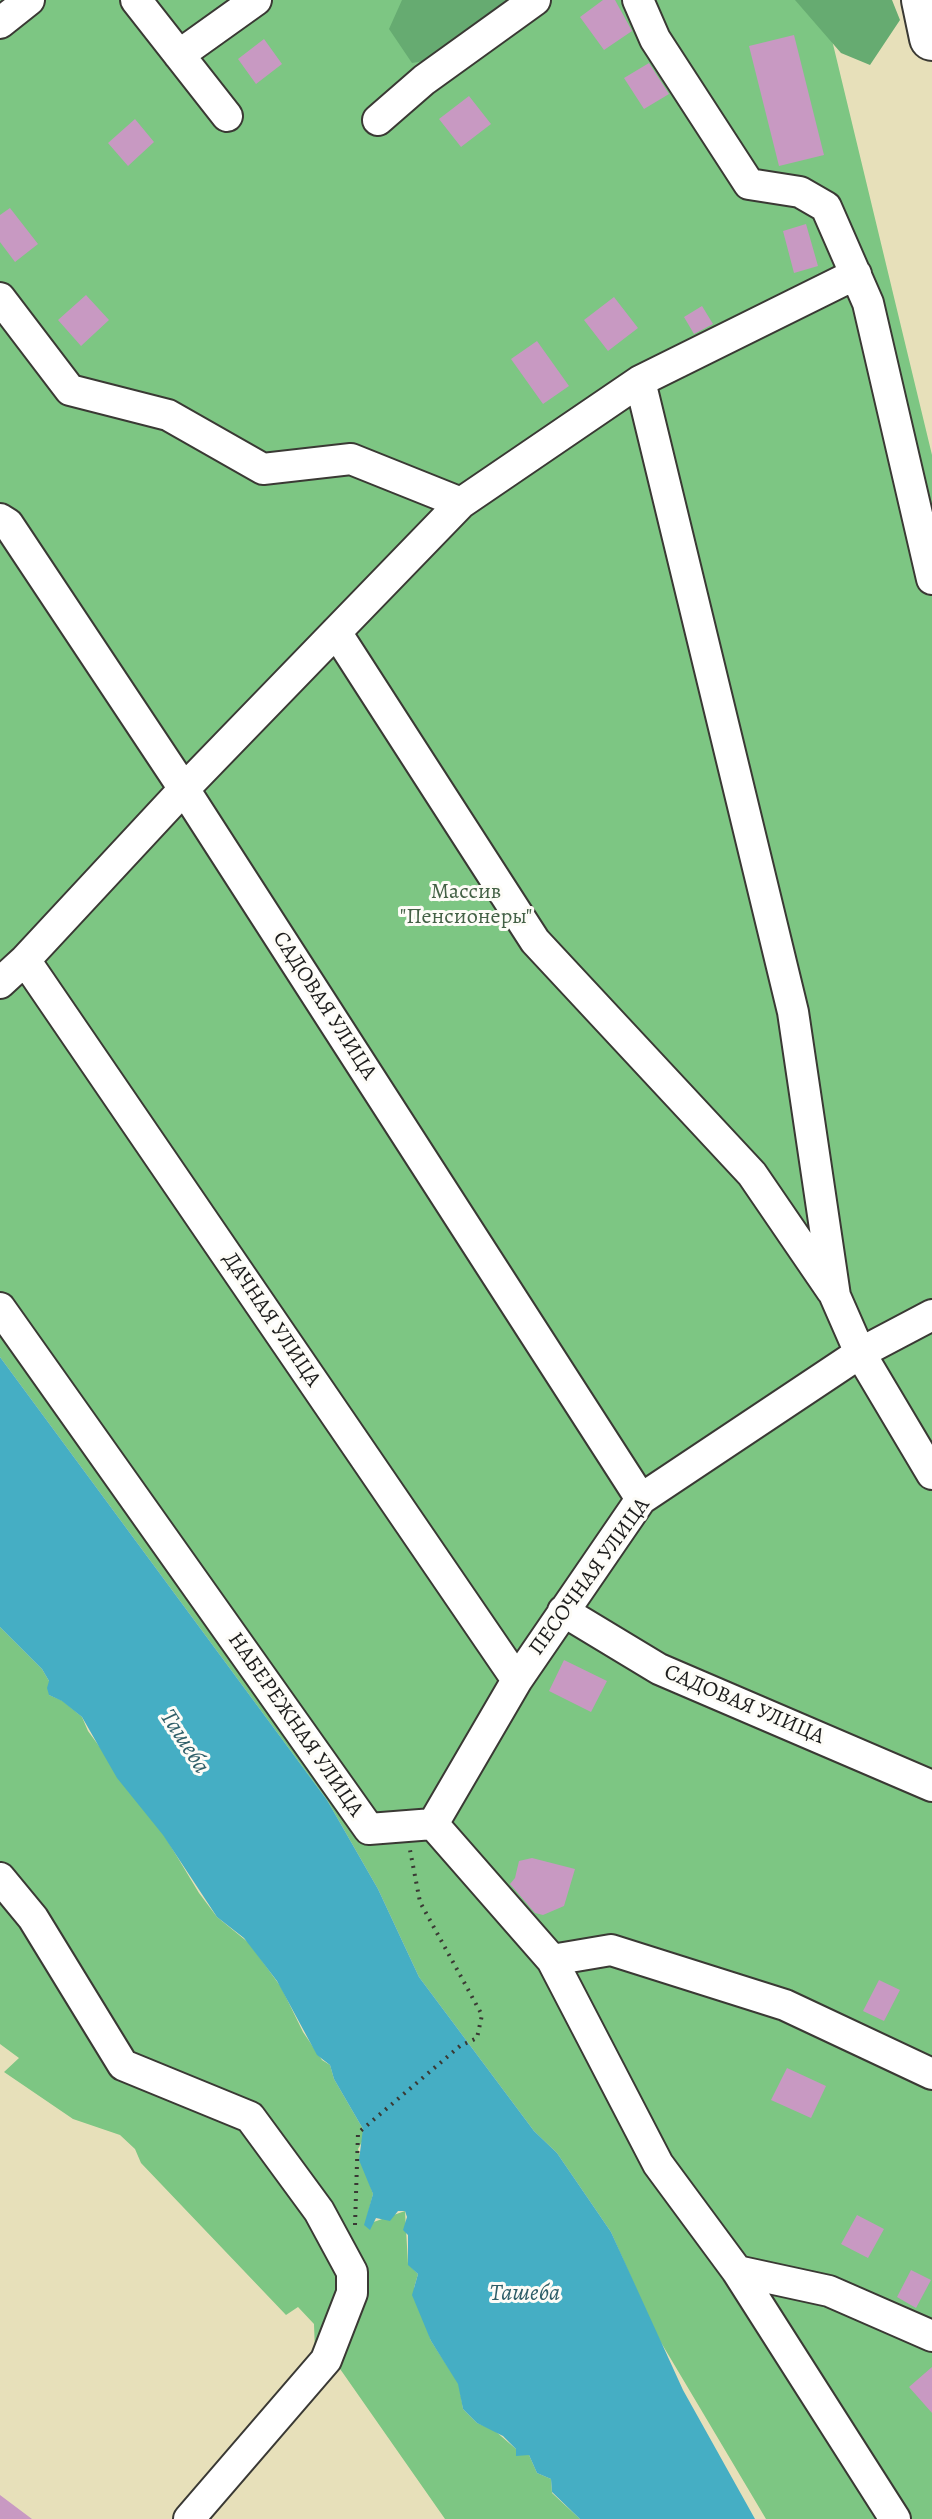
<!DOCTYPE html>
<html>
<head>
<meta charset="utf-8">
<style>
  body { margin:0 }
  canvas { display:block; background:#e7e0ba }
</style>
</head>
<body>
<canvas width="932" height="2519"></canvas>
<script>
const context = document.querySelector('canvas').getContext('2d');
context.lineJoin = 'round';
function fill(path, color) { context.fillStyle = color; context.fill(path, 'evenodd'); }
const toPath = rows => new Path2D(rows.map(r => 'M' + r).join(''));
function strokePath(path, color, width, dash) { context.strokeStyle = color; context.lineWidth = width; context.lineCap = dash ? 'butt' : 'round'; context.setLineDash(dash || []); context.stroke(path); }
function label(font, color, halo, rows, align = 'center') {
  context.font = font + ' Alegreya,serif'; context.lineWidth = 6; context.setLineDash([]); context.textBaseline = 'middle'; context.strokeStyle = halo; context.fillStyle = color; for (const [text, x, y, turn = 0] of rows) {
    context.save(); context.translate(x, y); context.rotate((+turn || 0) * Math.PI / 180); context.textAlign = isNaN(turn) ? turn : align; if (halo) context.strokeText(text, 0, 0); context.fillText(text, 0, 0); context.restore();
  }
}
const green = toPath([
  [0,0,796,0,832,40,932,455,932,2519,766,2519,656,2334,611,2232,557,2153,534,2131,419,1977,378,1889,327,1800,0,1357],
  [0,1627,42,1669,49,1681,49,1695,63,1701,82,1717,88,1731,164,1835,199,1893,217,1917,249,1943,281,1987,303,2032,322,2060,330,2065,334,2079,363,2129,363,2140,358,2149,373,2194,365,2225,405,2211,408,2264,418,2274,414,2288,431,2341,459,2384,463,2409,477,2423,494,2430,516,2449,529,2455,537,2473,551,2479,552,2493,580,2519,445,2519,338,2366,315,2352,314,2324,298,2307,286,2315,141,2163,135,2149,120,2135,73,2119,4,2072,19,2058,0,2044]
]);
const forest = toPath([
  [402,0,515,0,442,58,412,63,389,29],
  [795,0,892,0,900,20,870,65,841,53]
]);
const water = toPath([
  [0,1357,327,1800,378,1889,419,1977,534,2131,557,2153,611,2232,683,2390,755,2519,580,2519,552,2492,551,2479,537,2473,529,2455,516,2456,516,2449,503,2436,477,2423,463,2409,458,2384,431,2341,412,2295,418,2274,408,2265,408,2235,403,2230,407,2217,405,2211,398,2211,390,2221,376,2218,370,2230,364,2225,373,2194,359,2160,363,2129,334,2079,330,2065,317,2055,277,1981,244,1938,217,1917,163,1835,117,1778,82,1717,62,1701,49,1695,47,1688,49,1681,42,1669,0,1627]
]);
const building = toPath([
  [603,0,615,0,632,31,604,50,580,17],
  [794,35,824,155,779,166,749,46],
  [264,39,282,64,256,84,238,59],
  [649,63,669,94,644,109,624,78],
  [469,96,491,124,461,147,439,119],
  [135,119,154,142,128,166,108,143],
  [10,208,38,244,15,262,0,242,0,215],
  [806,224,818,266,794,273,783,231],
  [86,295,109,320,81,346,58,320],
  [614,297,638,328,608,351,584,320],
  [702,306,713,324,694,334,684,317],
  [537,341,569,386,543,404,511,359],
  [564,1660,607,1681,591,1712,549,1691],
  [532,1858,575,1869,564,1906,543,1915,535,1913,510,1884,515,1878,519,1861],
  [879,1980,900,1990,884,2021,863,2011],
  [787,2068,826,2086,811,2118,771,2100],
  [857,2215,884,2229,868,2258,841,2244],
  [911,2270,931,2280,916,2308,897,2297],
  [932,2367,932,2413,909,2387],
  [0,2495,32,2519,0,2519]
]);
const path = toPath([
  [355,2225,358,2133,460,2046,477,2038,482,2015,420,1902,410,1850]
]);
const minor = toPath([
  [136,0,227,116],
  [638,0,655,39,749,184,800,192,826,207,868,303,932,579],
  [0,23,29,0],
  [179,55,256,0],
  [378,120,424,80,535,0],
  [0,298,70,390,168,415,263,469,351,459,461,503],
  [640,381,793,1012,835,1296,860,1353,932,1474],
  [0,519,8,524,184,789,641,1499],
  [336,632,535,941,752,1174,832,1291],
  [25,960,517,1680],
  [0,983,25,960,184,789,461,503,640,381,856,274],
  [0,1308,369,1829,433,1824,552,1960,658,2164,737,2271,829,2291,932,2336],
  [563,1611,659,1669,932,1786],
  [433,1824,517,1680,641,1499,860,1353,932,1315],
  [0,1878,33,1918,123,2065,250,2117,319,2211,352,2272,352,2293,326,2360,189,2519],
  [552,1960,611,1950,785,2005,932,2074],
  [737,2271,895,2519]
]);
const highway = toPath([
  [924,0,932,38]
]);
const parkNames = [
  ["Массив",466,893],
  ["\"Пенсионеры\"",466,918]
];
const streetNames = [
  ["САДОВАЯ УЛИЦА",324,1006,57],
  ["ДАЧНАЯ УЛИЦА",271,1320,56],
  ["ПЕСОЧНАЯ УЛИЦА",590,1577,-54],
  ["САДОВАЯ УЛИЦА",744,1705,23],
  ["НАБЕРЕЖНАЯ УЛИЦА",295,1725,55]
];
const waterNames = [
  ["Ташеба",184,1742,57],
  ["Ташеба",525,2294]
];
fill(green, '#7dc683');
fill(forest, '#66ab71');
fill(water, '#45aec4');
fill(building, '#c899c2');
strokePath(minor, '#3a3934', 34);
strokePath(highway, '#3a3934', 48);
strokePath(path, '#3a3934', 4, [2, 6]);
strokePath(minor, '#fff', 30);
strokePath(highway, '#fff', 44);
label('22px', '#436045', '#fdfcf7', parkNames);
label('22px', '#1c1c1c', '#fdfcf7', streetNames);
label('italic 24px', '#2e5e68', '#fdfcf7', waterNames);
</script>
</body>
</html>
